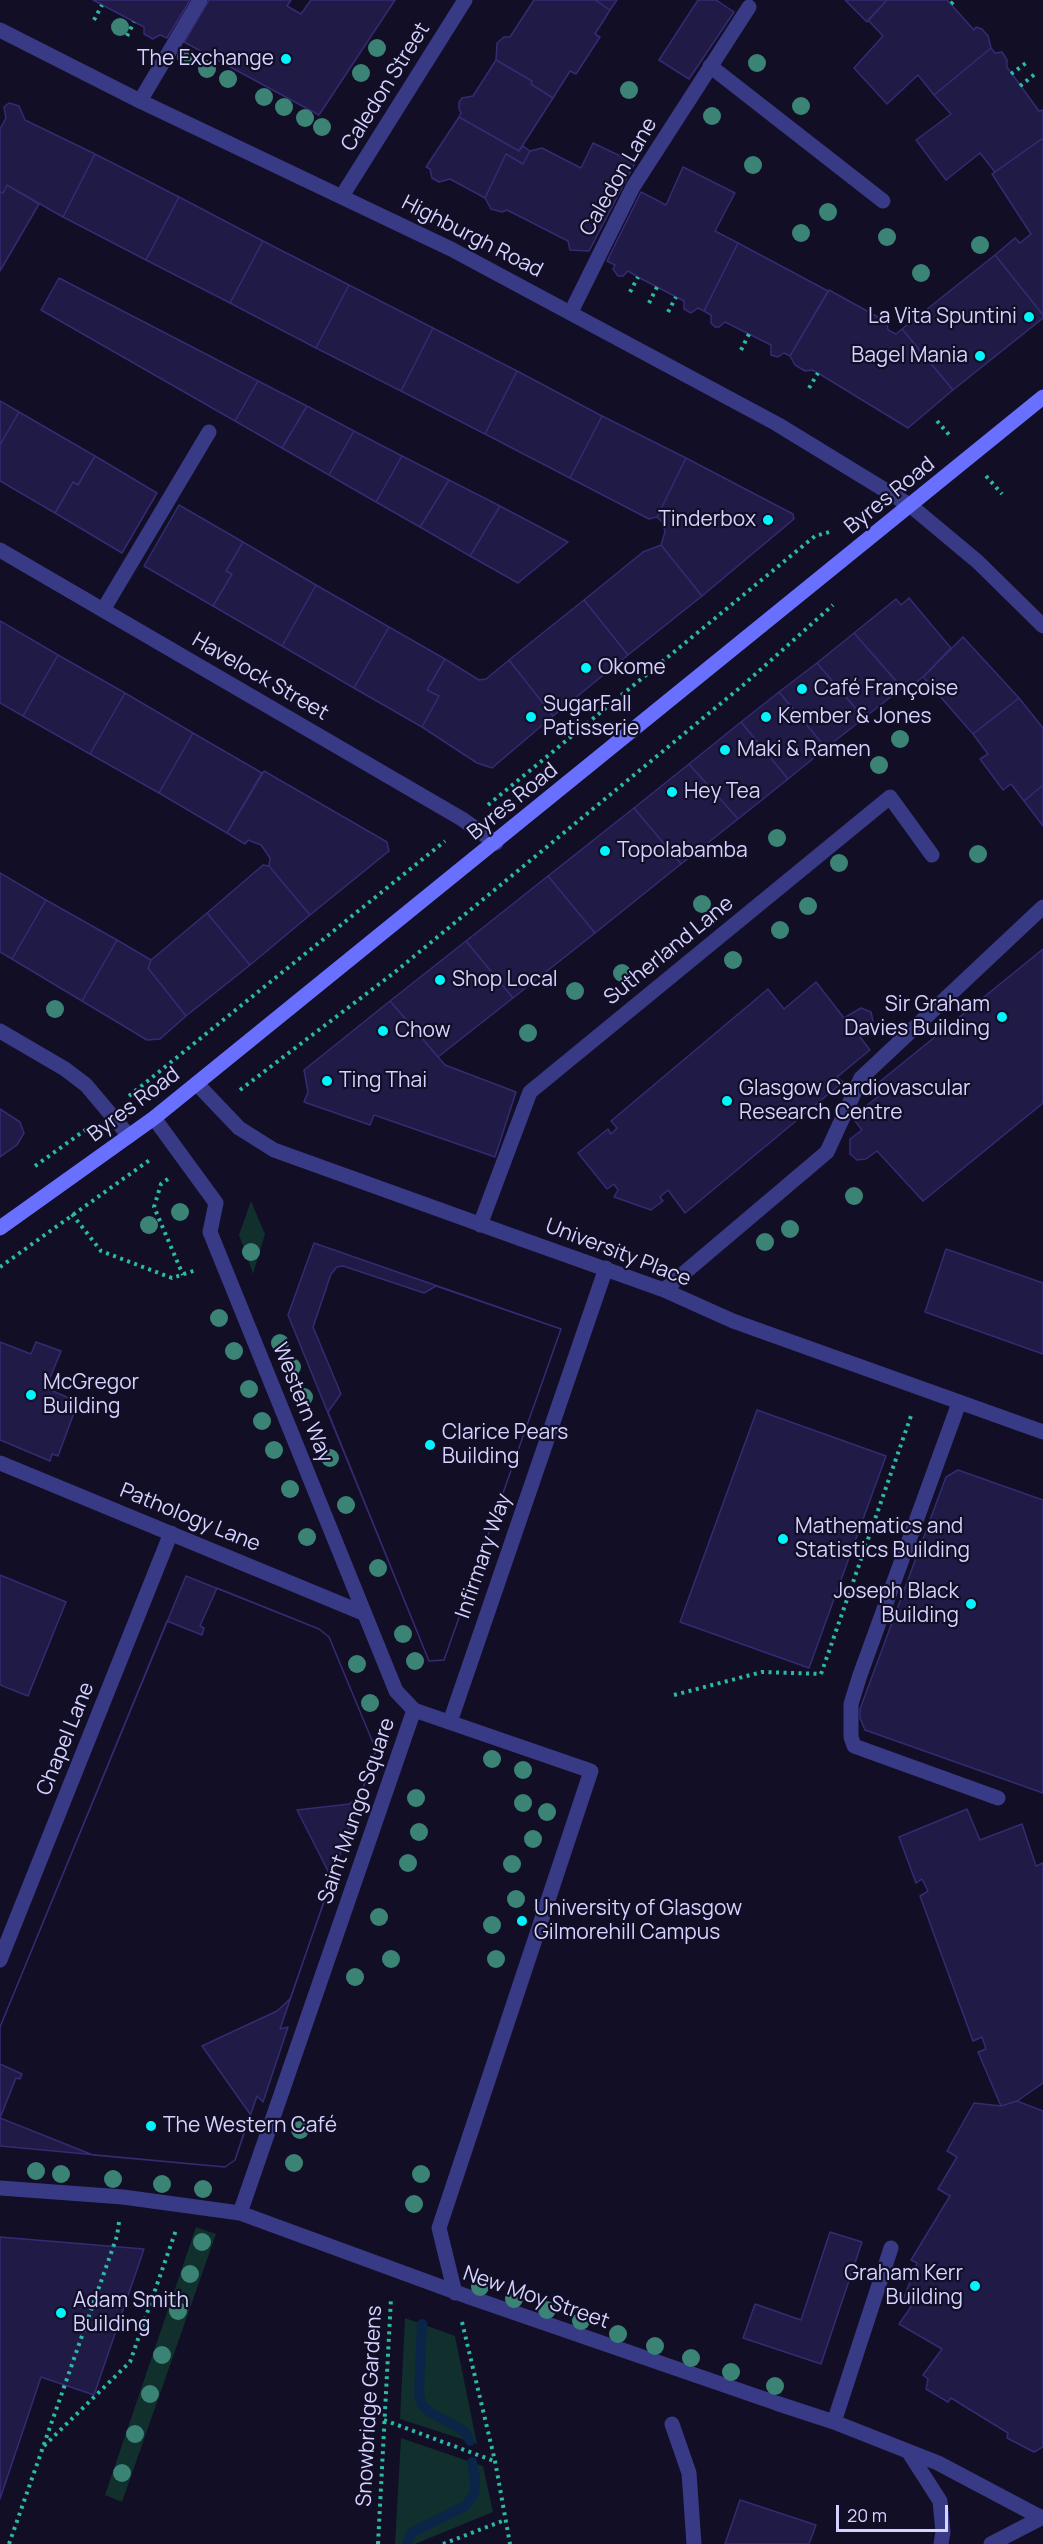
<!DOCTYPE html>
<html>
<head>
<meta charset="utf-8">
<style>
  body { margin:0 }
  #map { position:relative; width:1043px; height:2544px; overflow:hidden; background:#110e25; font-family:Manrope,sans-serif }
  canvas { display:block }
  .scale { position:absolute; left:836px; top:2505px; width:112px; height:27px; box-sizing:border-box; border:3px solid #d4d2ff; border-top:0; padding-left:8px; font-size:18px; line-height:21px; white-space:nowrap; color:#d4d2ff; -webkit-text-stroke:4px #110e25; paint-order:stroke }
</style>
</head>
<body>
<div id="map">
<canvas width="1043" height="2544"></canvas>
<div class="scale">20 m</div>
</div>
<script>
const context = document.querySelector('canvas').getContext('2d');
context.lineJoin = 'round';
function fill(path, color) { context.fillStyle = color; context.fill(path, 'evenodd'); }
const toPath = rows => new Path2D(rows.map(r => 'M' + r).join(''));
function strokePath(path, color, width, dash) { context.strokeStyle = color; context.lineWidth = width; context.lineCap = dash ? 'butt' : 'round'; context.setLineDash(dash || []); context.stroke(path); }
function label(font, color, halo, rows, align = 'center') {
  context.font = font + ' Manrope,sans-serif'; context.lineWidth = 4.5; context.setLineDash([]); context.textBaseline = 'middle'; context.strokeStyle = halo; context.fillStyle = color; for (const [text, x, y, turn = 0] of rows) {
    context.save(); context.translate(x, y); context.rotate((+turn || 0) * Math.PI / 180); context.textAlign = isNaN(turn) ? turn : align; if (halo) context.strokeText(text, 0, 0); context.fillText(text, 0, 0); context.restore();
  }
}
const green = toPath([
  [251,1201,265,1234,253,1274,239,1235],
  [196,2227,216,2234,122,2502,105,2495],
  [405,2318,455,2336,477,2444,400,2419],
  [401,2438,483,2466,493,2512,415,2544,395,2544]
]);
const stream = toPath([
  [422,2324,419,2393,422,2405,430,2412,464,2431,470,2441],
  [407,2544,411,2533,465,2506,474,2494,475,2479,472,2462]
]);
const building = toPath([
  [93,0,190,0,167,38,160,35,153,39,144,34,144,27,93,0],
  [209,0,291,0,287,6,301,14,311,0,395,0,319,115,184,42,209,0],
  [534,0,595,0,610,10,595,34,600,37,576,74,570,71,553,98,531,84,532,81,496,60,497,43,504,37,510,37,534,0],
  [595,0,617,0,610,10,595,0],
  [698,0,716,0,734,12,689,79,659,60,698,0],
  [845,0,887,0,867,22,845,0],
  [887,0,947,0,974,30,976,27,982,29,988,36,991,48,934,95,918,75,887,104,854,68,883,36,868,20,887,0],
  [991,48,995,53,1002,52,1007,60,1007,67,1039,111,1043,110,1043,138,995,172,980,153,946,180,916,140,951,114,934,95,991,48],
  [496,60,532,81,531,84,553,98,519,151,459,117,461,113,459,109,459,102,462,98,473,96,496,60],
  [9,103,19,106,25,120,95,154,63,217,7,185,3,193,0,192,0,129,6,118,4,107,9,103],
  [459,117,519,151,523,146,530,151,523,164,506,154,485,198,450,179,439,182,432,178,430,169,426,167,459,117],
  [1043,138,1043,315,995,255,1015,238,1020,243,1031,234,992,174,1043,138],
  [593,143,635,163,589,251,570,250,568,241,507,210,502,212,491,209,485,198,506,154,523,164,530,151,542,148,581,168,593,143],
  [95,154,179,197,146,260,63,217,95,154],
  [683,167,735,193,715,231,738,243,704,311,698,308,691,313,684,309,684,301,638,277,628,271,623,276,618,276,613,269,615,265,607,261,641,192,666,205,683,167],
  [7,185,39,204,0,271,0,192,3,193,7,185],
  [179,197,263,241,230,303,146,260,179,197],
  [263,241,349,285,316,348,230,303,263,241],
  [738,243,828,291,790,356,784,353,778,357,771,355,771,345,725,322,719,327,715,327,711,323,711,315,704,311,738,243],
  [995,255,1043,315,1043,318,953,390,902,329,995,255],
  [59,278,258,381,235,421,41,310,59,278],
  [349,285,433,328,401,391,316,348,349,285],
  [829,290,887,322,888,330,896,334,902,329,953,390,908,428,818,373,812,370,805,371,795,365,790,356,829,290],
  [433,328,517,371,485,434,401,391,433,328],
  [517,371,602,416,570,478,485,434,517,371],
  [258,381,307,406,282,448,235,421,258,381],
  [0,401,19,412,0,445,0,401],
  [307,406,354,431,329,475,282,448,307,406],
  [19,412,95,456,78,485,73,482,55,513,0,481,0,445,19,412],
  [602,416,686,458,657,517,649,519,570,478,602,416],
  [354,431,402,456,376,502,329,475,354,431],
  [95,456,157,493,122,553,55,513,73,482,78,485,95,456],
  [402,456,449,480,420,527,376,502,402,456],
  [686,458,793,514,794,519,702,596,661,545,665,532,663,523,657,517,686,458],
  [449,480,500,506,470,556,420,527,449,480],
  [179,505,243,542,226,571,232,574,213,606,144,566,179,505],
  [500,506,568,542,518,583,470,556,500,506],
  [243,542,316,585,282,646,213,606,232,574,226,571,243,542],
  [661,545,702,596,628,655,584,600,643,552,661,545],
  [316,585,389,627,354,688,282,646,316,585],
  [909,598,951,648,923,677,905,691,854,633,896,599,901,605,909,598],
  [584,600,628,655,553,716,509,660,584,600],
  [0,621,58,655,23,716,0,703,0,621],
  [389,627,445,659,427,690,439,696,422,727,354,688,389,627],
  [854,633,902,688,864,718,817,663,854,633],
  [963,637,1019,698,973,734,923,677,963,637],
  [58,655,125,693,90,754,23,716,58,655],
  [445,659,479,680,486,679,509,660,553,716,492,768,477,763,422,727,439,696,427,690,445,659],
  [817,663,864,718,826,748,779,692,817,663],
  [779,692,826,748,788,779,741,722,779,692],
  [125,693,193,733,159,793,90,754,125,693],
  [1019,698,1043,728,1043,785,1024,801,1011,784,1003,790,980,759,988,754,973,734,1019,698],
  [741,722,788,779,738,819,689,764,741,722],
  [193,733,262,773,227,833,159,793,193,733],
  [689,764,738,819,681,864,634,808,689,764],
  [264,771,387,842,389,851,310,915,269,866,270,858,261,845,248,840,245,844,227,833,264,771],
  [1043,785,1043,826,1024,801,1043,785],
  [634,808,681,864,595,933,548,876,634,808],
  [263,865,269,866,310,915,250,965,207,913,263,865],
  [0,873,46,900,12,959,0,952,0,873],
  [548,876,595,933,513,998,466,941,548,876],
  [46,900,117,940,82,1001,12,959,46,900],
  [207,913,250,965,186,1016,148,968,151,960,207,913],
  [117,940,151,960,148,968,186,1016,160,1039,147,1040,82,1001,117,940],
  [466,941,513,998,438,1057,390,1001,466,941],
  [1043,949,1043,1103,923,1201,877,1151,866,1159,857,1160,850,1154,850,1139,862,1130,852,1117,884,1092,877,1084,1043,949],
  [816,982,844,1018,861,1008,871,1012,873,1021,870,1029,860,1037,870,1050,837,1077,843,1082,685,1213,668,1190,660,1197,663,1201,651,1210,614,1197,618,1190,614,1184,607,1189,578,1153,608,1129,611,1134,617,1128,611,1121,768,989,784,1009,816,982],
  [390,1001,445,1065,516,1092,495,1157,374,1115,370,1125,304,1102,308,1092,304,1070,390,1001],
  [0,1109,20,1122,24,1133,17,1145,0,1157,0,1109],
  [314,1243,561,1329,444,1660,429,1661,288,1315,314,1243],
  [946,1249,1043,1283,1043,1354,925,1312,946,1249],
  [343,1266,424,1293,436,1286,561,1329,444,1660,429,1661,328,1412,341,1394,313,1327,331,1274,337,1267,343,1266],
  [0,1342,31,1354,36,1342,61,1351,46,1388,78,1402,58,1456,52,1454,50,1461,0,1440,0,1342],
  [757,1410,886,1456,809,1668,680,1622,757,1410],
  [958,1470,1043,1500,1043,1793,865,1730,860,1718,860,1709,946,1477,958,1470],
  [0,1575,66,1602,28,1696,0,1685,0,1575],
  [186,1576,319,1629,329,1637,376,1750,280,2029,288,2027,263,2102,257,2096,235,2160,225,2167,0,2146,0,2027,186,1576],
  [217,1588,319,1629,329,1637,376,1750,362,1792,355,1800,349,1804,297,1810,328,1871,330,1885,290,1999,277,2011,202,2046,250,2114,235,2160,225,2167,93,2155,0,2118,16,2078,20,2079,22,2074,0,2064,0,2027,167,1621,202,1635,204,1628,200,1626,217,1588],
  [967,1809,980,1840,1022,1824,1036,1866,1043,1863,1043,2083,1017,2101,1001,2106,978,2052,986,2049,982,2037,973,2041,920,1896,928,1891,922,1879,916,1883,899,1837,967,1809],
  [1017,2101,1043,2111,1043,2447,1034,2452,1007,2438,1008,2433,951,2398,948,2402,926,2389,928,2379,923,2375,942,2349,899,2324,911,2307,903,2300,917,2263,911,2260,950,2196,938,2189,957,2157,947,2151,974,2103,1001,2106,1017,2101],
  [830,2232,862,2242,821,2364,743,2338,755,2304,801,2320,830,2232],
  [0,2237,144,2249,94,2395,41,2377,0,2499,0,2237],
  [740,2500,816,2525,809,2544,725,2544,740,2500]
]);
const path = toPath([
  [951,4,955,0],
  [94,20,102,5],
  [127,36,134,22],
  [1011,74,1026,63],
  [1020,86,1035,74],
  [630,292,638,277],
  [649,303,657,287],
  [668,312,676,297],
  [741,350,749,334],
  [809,388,818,373],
  [937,421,951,437],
  [986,476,1002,494],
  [488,805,815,536,833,531],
  [240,1090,395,972,742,686,833,605],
  [129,1096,445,841],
  [35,1166,88,1128],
  [168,1179,161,1184,154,1207,183,1275],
  [72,1214,101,1251,172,1278,196,1270],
  [0,1267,151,1159],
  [674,1695,762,1672,821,1674,912,1413],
  [462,2322,495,2461,510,2544],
  [384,2420,494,2461],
  [44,2446,130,2362,176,2230],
  [9,2544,117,2236,119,2222],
  [378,2544,391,2298],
  [443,2544,505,2520]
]);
const service = toPath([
  [710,66,883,201],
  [140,101,200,0],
  [571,312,633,187,749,7],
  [103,610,209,432],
  [480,1225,530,1092,890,797,932,855],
  [959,1403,860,1675,851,1704,851,1737,854,1746,998,1798],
  [779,2404,834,2422,938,2463,1040,2517],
  [834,2422,891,2248],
  [672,2424,689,2473,694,2544],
  [908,2451,940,2501,943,2532,941,2544],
  [991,2544,1043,2517]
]);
const pedestrian = toPath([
  [154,1118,216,1203,210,1232,396,1691,414,1710],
  [521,1239,664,1290,733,1321,1043,1432],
  [664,1290,827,1152,861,1078,1043,907],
  [0,1463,363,1613],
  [450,1722,606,1268],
  [0,1960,171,1533],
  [0,2188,123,2197,240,2213,469,2297,779,2404],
  [240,2213,414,1710,591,1771,439,2228,455,2293]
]);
const minor = toPath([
  [342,196,465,0],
  [0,550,462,819,496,843],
  [0,1031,65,1069,86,1085,129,1136],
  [197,1084,239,1128,274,1150,521,1239]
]);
const tertiary = toPath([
  [0,30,140,101,451,249,777,424,911,506,978,562,1043,626]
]);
const secondary = toPath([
  [0,1228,154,1118,1043,397]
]);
const trees = [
  [120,27],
  [377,48],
  [186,57],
  [757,63],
  [207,69],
  [361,73],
  [228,79],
  [629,90],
  [264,97],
  [801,106],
  [284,107],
  [712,116],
  [305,118],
  [322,127],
  [753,165],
  [828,212],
  [801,233],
  [887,237],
  [980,245],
  [921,273],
  [900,739],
  [879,765],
  [777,838],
  [978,854],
  [839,863],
  [702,904],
  [808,906],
  [780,930],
  [733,960],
  [622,973],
  [575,991],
  [55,1009],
  [528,1033],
  [854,1196],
  [180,1212],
  [149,1225],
  [790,1229],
  [765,1242],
  [251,1252],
  [219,1318],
  [280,1343],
  [234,1351],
  [292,1367],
  [249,1389],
  [304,1397],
  [262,1421],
  [274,1450],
  [330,1458],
  [290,1489],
  [346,1505],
  [307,1537],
  [378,1568],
  [403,1634],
  [415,1661],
  [357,1664],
  [370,1703],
  [492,1759],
  [523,1770],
  [416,1798],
  [523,1803],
  [547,1812],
  [419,1832],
  [533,1839],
  [408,1863],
  [512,1864],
  [516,1899],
  [379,1917],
  [492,1925],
  [391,1959],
  [496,1959],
  [355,1977],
  [300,2130],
  [294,2163],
  [36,2171],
  [61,2174],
  [421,2174],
  [113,2179],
  [162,2184],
  [203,2189],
  [414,2204],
  [202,2242],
  [190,2274],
  [480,2287],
  [514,2299],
  [547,2310],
  [178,2311],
  [581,2321],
  [618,2334],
  [655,2346],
  [162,2355],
  [691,2358],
  [731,2372],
  [775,2386],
  [150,2394],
  [135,2434],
  [122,2473]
];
const markers = [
  [286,59,6,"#00f5fd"],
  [1029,317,6,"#00f5fd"],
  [980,356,6,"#00f5fd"],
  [768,520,6,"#00f5fd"],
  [586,668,6,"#00f5fd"],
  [802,689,6,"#00f5fd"],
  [531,717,6,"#00f5fd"],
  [766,717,6,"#00f5fd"],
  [725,750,6,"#00f5fd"],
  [672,792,6,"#00f5fd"],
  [605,851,6,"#00f5fd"],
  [440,980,6,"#00f5fd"],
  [1002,1017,6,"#00f5fd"],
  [383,1031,6,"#00f5fd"],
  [327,1081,6,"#00f5fd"],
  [727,1101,6,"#00f5fd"],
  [31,1395,6,"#00f5fd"],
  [430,1445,6,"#00f5fd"],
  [783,1539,6,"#00f5fd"],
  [971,1604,6,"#00f5fd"],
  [522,1921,6,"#00f5fd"],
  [151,2126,6,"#00f5fd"],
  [975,2286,6,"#00f5fd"],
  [61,2313,6,"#00f5fd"]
];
const poiNames = [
  ["The Exchange",274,59,"right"],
  ["La Vita Spuntini",1017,317,"right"],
  ["Bagel Mania",968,356,"right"],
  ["Tinderbox",756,520,"right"],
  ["Okome",598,668],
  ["Café Françoise",814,689],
  ["SugarFall",543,705],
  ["Patisserie",543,729],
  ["Kember & Jones",778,717],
  ["Maki & Ramen",737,750],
  ["Hey Tea",684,792],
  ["Topolabamba",617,851],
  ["Shop Local",452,980],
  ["Sir Graham",990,1005,"right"],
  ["Davies Building",990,1029,"right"],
  ["Chow",395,1031],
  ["Ting Thai",339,1081],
  ["Glasgow Cardiovascular",739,1089],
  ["Research Centre",739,1113],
  ["McGregor",43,1383],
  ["Building",43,1407],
  ["Clarice Pears",442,1433],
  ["Building",442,1457],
  ["Mathematics and",795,1527],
  ["Statistics Building",795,1551],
  ["Joseph Black",959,1592,"right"],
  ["Building",959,1616,"right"],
  ["University of Glasgow",534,1909],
  ["Gilmorehill Campus",534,1933],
  ["The Western Café",163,2126],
  ["Graham Kerr",963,2274,"right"],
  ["Building",963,2298,"right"],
  ["Adam Smith",73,2301],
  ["Building",73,2325]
];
const streetNames = [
  ["Caledon Street",386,87,-58],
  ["Caledon Lane",619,177,-60],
  ["Highburgh Road",472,237,27],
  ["Byres Road",890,496,-39],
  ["Havelock Street",260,677,30],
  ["Byres Road",513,802,-39],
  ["Sutherland Lane",669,951,-39],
  ["Byres Road",134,1105,-37],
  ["University Place",618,1253,21],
  ["Western Way",302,1403,68],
  ["Pathology Lane",190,1518,22],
  ["Infirmary Way",484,1556,-71],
  ["Chapel Lane",66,1739,-68],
  ["Saint Mungo Square",357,1811,-71],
  ["New Moy Street",536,2298,19],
  ["Snowbridge Gardens",370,2406,-87]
];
fill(green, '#112f2c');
strokePath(stream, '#0b2548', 10);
fill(building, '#201a47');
strokePath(building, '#352b73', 1.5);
strokePath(path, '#2cb9a7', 4, [3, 4.5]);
strokePath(service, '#383a85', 15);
strokePath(pedestrian, '#383a85', 15);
strokePath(minor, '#383a85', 15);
strokePath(tertiary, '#383a85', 15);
strokePath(secondary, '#6970ff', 15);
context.fillStyle = '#3a8375';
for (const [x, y] of trees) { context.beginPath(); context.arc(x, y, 9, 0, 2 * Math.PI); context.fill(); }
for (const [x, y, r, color] of markers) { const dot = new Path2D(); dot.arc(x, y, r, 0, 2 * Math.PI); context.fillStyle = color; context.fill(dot); strokePath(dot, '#110e25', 2); }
label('21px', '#d4d2ff', '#110e25', poiNames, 'left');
label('21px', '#d4d2ff', '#110e25', streetNames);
</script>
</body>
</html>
